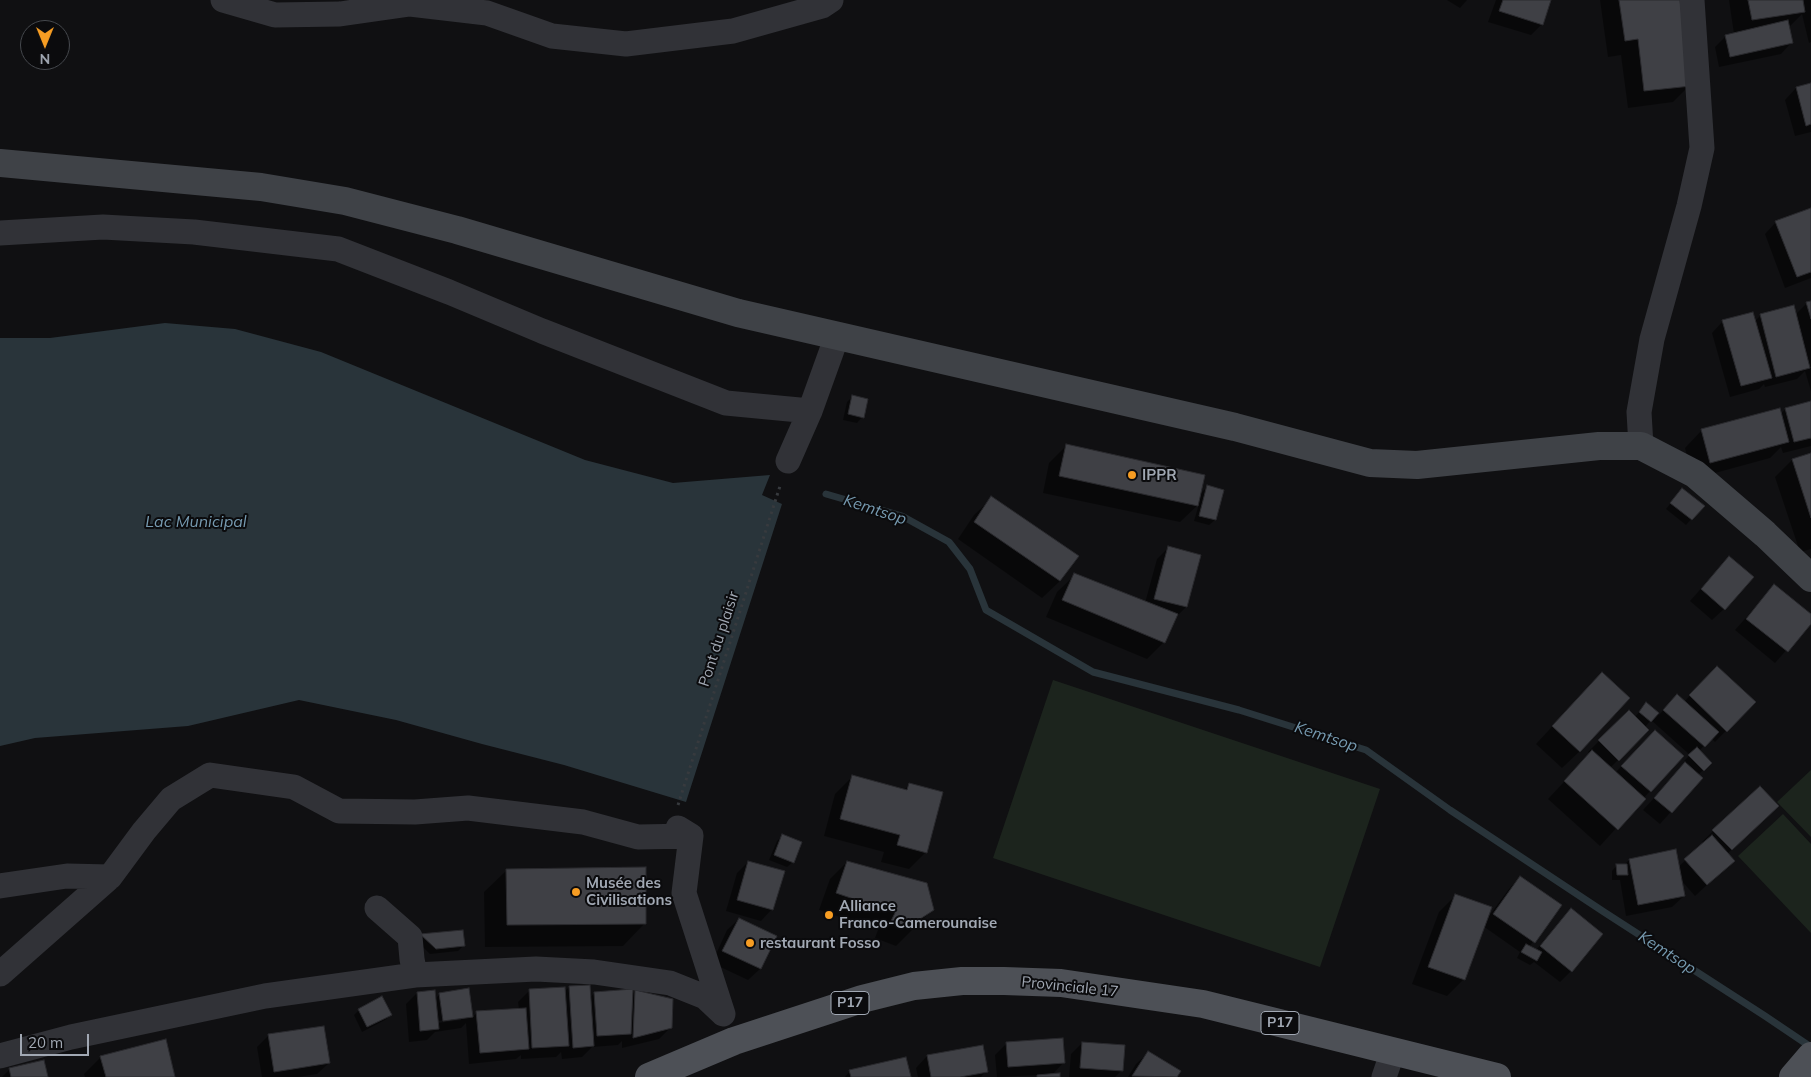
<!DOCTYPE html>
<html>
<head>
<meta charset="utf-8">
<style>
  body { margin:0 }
  #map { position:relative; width:1811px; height:1077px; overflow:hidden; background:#101012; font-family:Mulish,sans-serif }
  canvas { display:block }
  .north { position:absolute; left:20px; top:20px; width:50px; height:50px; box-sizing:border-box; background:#0b0b0d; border:1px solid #474a4f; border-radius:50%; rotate:180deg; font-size:14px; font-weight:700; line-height:20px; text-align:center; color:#a1a8b3 }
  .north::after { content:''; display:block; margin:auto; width:18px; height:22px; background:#f79d23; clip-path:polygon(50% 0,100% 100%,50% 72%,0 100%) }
  .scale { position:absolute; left:20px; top:1034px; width:69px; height:22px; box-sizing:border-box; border:2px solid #a1a8b3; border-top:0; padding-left:6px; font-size:15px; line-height:18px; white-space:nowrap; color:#a1a8b3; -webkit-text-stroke:4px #0b0b0d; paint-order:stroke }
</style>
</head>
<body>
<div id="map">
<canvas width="1811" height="1077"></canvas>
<div class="north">N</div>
<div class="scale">20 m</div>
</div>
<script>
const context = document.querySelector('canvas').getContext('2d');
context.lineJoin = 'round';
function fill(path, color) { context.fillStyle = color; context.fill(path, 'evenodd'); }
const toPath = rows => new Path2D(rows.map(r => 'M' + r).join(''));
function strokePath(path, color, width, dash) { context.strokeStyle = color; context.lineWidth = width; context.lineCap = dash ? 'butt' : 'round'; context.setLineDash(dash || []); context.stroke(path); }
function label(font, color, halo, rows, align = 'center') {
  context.font = font + ' Mulish,sans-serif'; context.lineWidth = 4; context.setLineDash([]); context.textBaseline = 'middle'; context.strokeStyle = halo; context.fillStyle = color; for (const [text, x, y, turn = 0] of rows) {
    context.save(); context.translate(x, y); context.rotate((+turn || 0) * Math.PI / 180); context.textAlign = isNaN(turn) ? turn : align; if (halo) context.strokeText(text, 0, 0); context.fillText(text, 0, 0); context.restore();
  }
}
const green = toPath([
  [1053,680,1380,789,1320,967,993,858],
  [1811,770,1811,837,1777,802],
  [1783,814,1811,844,1811,933,1738,856]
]);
const water = toPath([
  [165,323,235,329,321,352,585,460,673,483,770,475,762,495,782,504,686,802,564,765,482,744,396,720,299,700,188,726,35,738,0,746,0,338,50,338]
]);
const shadow = toPath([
  [1447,0,1467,0,1460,8],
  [1496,0,1550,0,1542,24,1531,35,1488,22],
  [1600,0,1679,0,1690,85,1673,102,1628,108,1621,55,1608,57],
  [1729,0,1811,0,1811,42,1809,43,1802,14,1789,27,1792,42,1781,54,1719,67,1715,47,1726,36,1734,34],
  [1811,84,1811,132,1795,136,1785,100,1796,88],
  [1811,209,1811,278,1785,288,1765,234,1776,222],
  [1811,302,1811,391,1805,371,1797,379,1765,387,1764,384,1759,389,1730,397,1712,333,1723,321,1755,321,1761,315,1795,315,1807,303],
  [852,397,862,417,857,423,843,420,847,402],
  [1811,403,1811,446,1783,453,1781,447,1770,458,1693,479,1685,448,1702,430,1780,414,1786,409],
  [1066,446,1199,495,1207,487,1223,491,1215,520,1209,525,1194,521,1199,504,1180,522,1043,493,1049,463],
  [1811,454,1811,549,1800,552,1775,477,1792,460],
  [1677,495,1703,506,1686,525,1666,509],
  [992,498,1060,581,1042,598,958,539,974,515],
  [1168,548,1199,555,1186,607,1175,618,1164,642,1147,659,1046,617,1057,592,1075,575,1145,603,1157,559],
  [1729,557,1724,609,1712,620,1690,601],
  [1774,586,1811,616,1811,622,1775,663,1735,630],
  [1717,667,1754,702,1715,742,1711,738,1699,751,1710,763,1698,775,1701,778,1660,824,1643,810,1686,763,1684,761,1690,755,1651,720,1645,727,1648,730,1610,768,1615,773,1644,743,1682,756,1600,846,1548,799,1590,754,1588,752,1629,711,1635,717,1646,704,1659,715,1666,707,1684,702],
  [1585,691,1580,751,1562,768,1536,744],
  [852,777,904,790,909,785,926,852,909,869,881,862,884,852,824,836,835,794],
  [1766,817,1727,854,1733,861,1695,896,1681,880,1684,896,1672,907,1626,916,1620,880,1612,880,1612,871,1617,865,1624,865,1629,860,1678,867,1704,844,1702,842,1713,831],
  [783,835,793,862,787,867,769,860,777,841],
  [748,862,772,909,761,921,726,911,737,873],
  [847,862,932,910,896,946,875,938,878,930,819,910,830,879],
  [507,870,645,923,623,946,485,947,484,892],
  [1520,877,1560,906,1529,947,1536,950,1571,909,1571,971,1560,982,1534,962,1530,965,1517,958,1520,952,1483,926,1464,979,1447,996,1412,984,1439,912,1456,895,1486,920,1509,889],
  [739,919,775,936,760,969,748,980,712,963,727,930],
  [421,936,464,945,458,951,430,954,416,940],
  [569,987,590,998,594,993,631,995,635,991,671,1027,659,1039,622,1048,622,1041,618,1045,592,1047,582,1057,562,1059,561,1052,556,1057,521,1059,521,1055,516,1059,469,1064,466,1023,461,1028,435,1032,427,1040,409,1042,406,1004,417,993,435,999,440,994,468,989,472,1017,477,1013,519,1009,518,1002,530,990,564,992],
  [461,1018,461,1020,437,1023,437,1021],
  [359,1010,391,1015,385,1020,362,1032,354,1015],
  [268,1036,329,1063,317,1074,298,1077,262,1077,257,1047],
  [1007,1043,1063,1063,1052,1075,1059,1077,1036,1077,1038,1075,997,1077,995,1055],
  [1082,1043,1123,1046,1121,1071,1115,1077,1069,1077,1071,1054],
  [982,1047,986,1071,981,1077,918,1077,916,1068,927,1056],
  [1148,1053,1179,1072,1175,1077,1128,1077,1136,1064],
  [101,1057,174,1077,85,1077,84,1074],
  [10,1069,46,1077,2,1077],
  [850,1071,910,1077,845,1077]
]);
const stream = toPath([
  [826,494,902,516,949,542,970,569,986,610,1093,672,1239,710,1366,750,1450,810,1604,912,1765,1016,1811,1047]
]);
const building = toPath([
  [1503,0,1551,0,1543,25,1499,11,1503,0],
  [1619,0,1680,0,1691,86,1644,91,1638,39,1625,41,1619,0],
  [1748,0,1803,0,1805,12,1752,20,1748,0],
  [1788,20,1793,43,1730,57,1725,35,1788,20],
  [1811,83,1811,124,1806,126,1796,87,1811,83],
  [1811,208,1811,272,1797,277,1775,221,1811,208],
  [1811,301,1811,319,1806,302,1811,301],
  [1794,305,1810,368,1776,377,1760,314,1794,305],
  [1753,312,1772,378,1741,386,1722,320,1753,312],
  [852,395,868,399,864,418,848,414,852,395],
  [1811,401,1811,438,1794,442,1785,408,1811,401],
  [1780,408,1789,442,1710,463,1701,429,1780,408],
  [1066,444,1205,475,1198,506,1059,476,1066,444],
  [1811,453,1811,518,1792,459,1811,453],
  [1207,485,1224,490,1216,520,1199,516,1207,485],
  [1682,488,1705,506,1692,520,1670,503,1682,488],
  [991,496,1079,556,1060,581,974,522,991,496],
  [1168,546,1201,555,1187,607,1154,599,1168,546],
  [1729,556,1754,577,1725,610,1701,589,1729,556],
  [1074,573,1178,614,1165,643,1062,600,1074,573],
  [1774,584,1811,614,1811,624,1788,652,1746,619,1774,584],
  [1717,666,1756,702,1727,732,1689,695,1717,666],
  [1602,672,1630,698,1580,752,1552,726,1602,672],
  [1677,694,1719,732,1705,747,1663,710,1677,694],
  [1646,702,1659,713,1651,722,1639,712,1646,702],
  [1629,710,1649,730,1619,761,1598,740,1629,710],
  [1655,730,1684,756,1651,792,1621,766,1655,730],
  [1697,747,1712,763,1704,771,1688,755,1697,747],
  [1592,750,1646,799,1618,830,1564,781,1592,750],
  [1685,762,1703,778,1672,813,1654,798,1685,762],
  [852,775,907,790,909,783,943,792,927,853,897,845,900,835,840,819,852,775],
  [1760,786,1779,806,1732,850,1712,830,1760,786],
  [782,834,802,842,794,863,774,855,782,834],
  [1712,835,1735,861,1707,885,1684,859,1712,835],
  [1676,849,1685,896,1638,905,1629,859,1676,849],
  [748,861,785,871,773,910,737,900,748,861],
  [847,861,927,883,934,910,920,919,915,929,891,921,895,913,836,893,847,861],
  [1616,864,1627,864,1628,875,1617,875,1616,864],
  [646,867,646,924,507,925,506,869,646,867],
  [1520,876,1562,905,1535,943,1493,914,1520,876],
  [1455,894,1492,907,1465,980,1428,967,1455,894],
  [1571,908,1603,934,1572,972,1540,946,1571,908],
  [739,918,777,936,761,969,722,951,739,918],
  [463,930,465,946,436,949,420,934,463,930],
  [1526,944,1542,952,1537,961,1521,952,1526,944],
  [590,985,594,1046,573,1048,569,986,590,985],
  [565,987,569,1046,532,1048,529,989,565,987],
  [469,988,473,1017,443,1021,439,993,469,988],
  [633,989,631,1034,597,1036,594,992,633,989],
  [435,990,439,1029,420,1031,417,992,435,990],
  [635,990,673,999,672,1028,633,1038,635,990],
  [382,996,392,1015,367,1027,358,1009,382,996],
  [526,1008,529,1049,480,1053,476,1011,526,1008],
  [324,1026,330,1063,274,1072,268,1034,324,1026],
  [1063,1038,1065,1063,1008,1067,1006,1042,1063,1038],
  [166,1039,175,1077,106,1077,100,1056,166,1039],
  [1082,1042,1125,1045,1123,1071,1080,1068,1082,1042],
  [983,1045,988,1072,960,1077,931,1077,927,1055,983,1045],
  [1148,1051,1181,1071,1177,1077,1132,1076,1148,1051],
  [906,1057,911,1077,851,1077,849,1070,906,1057],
  [44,1060,48,1077,11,1077,9,1068,44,1060],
  [1060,1073,1060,1077,1037,1077,1037,1075,1060,1073]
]);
const path = toPath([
  [678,805,781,483]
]);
const minor = toPath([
  [223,0,275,15,340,14,410,4,487,13,552,36,626,44,733,31,822,6,831,0],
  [0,233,103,227,194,232,338,249,449,292,542,331,726,403,810,411],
  [1641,446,1639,412,1652,339,1689,206,1702,148,1692,0],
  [788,461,810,411,837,336],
  [678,828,691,836,684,893,723,1014],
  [0,886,67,876,110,877,144,831,171,799,210,775,294,787,339,811,415,812,468,808,583,822,638,837,691,836],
  [377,908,410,937,412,959,415,975],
  [0,974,110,877],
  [0,1056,71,1037,265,996,415,975,536,969,594,972,670,983,705,997,722,1013],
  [1384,1077,1393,1051]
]);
const secondary = toPath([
  [0,163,261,187,345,201,457,230,738,313,1235,427,1370,463,1417,465,1599,446,1641,446,1695,474,1765,534,1811,578]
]);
const primary = toPath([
  [649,1077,734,1041,862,999,914,986,962,981,1004,981,1061,983,1203,1004,1497,1077],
  [1793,1077,1811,1056]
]);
const markers = [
  [1132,475,5,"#f79d23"],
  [576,892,5,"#f79d23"],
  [829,915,5,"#f79d23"],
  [750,943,5,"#f79d23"]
];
const shields = [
  [850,1003,38],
  [1280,1023,38]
];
const shieldNames = [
  ["P17",850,1003],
  ["P17",1280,1023]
];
const poiNames = [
  ["IPPR",1142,475],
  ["Musée des",586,883],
  ["Civilisations",586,900],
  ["Alliance",839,906],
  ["Franco-Camerounaise",839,923],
  ["restaurant Fosso",760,943]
];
const streetNames = [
  ["Pont du plaisir",719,639,-72],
  ["Provinciale 17",1070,987,6]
];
const waterNames = [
  ["Kemtsop",875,510,18],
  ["Lac Municipal",196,522],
  ["Kemtsop",1326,737,18],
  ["Kemtsop",1667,953,33]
];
fill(green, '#1c241d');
fill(water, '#29343a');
fill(shadow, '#0007');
strokePath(stream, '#29343a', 7);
fill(building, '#3f4045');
strokePath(building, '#2a2a2e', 1);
strokePath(path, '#373a3e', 3, [2.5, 4]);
strokePath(minor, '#313237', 25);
strokePath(secondary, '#3f4247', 28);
strokePath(primary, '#4d5056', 28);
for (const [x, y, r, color] of markers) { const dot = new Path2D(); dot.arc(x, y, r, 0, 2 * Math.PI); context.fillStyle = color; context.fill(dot); strokePath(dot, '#0b0b0d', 2); }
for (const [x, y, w] of shields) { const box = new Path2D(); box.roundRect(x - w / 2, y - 11.5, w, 23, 4); context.fillStyle = '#0b0b0d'; context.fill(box); strokePath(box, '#a1a8b3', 1); }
label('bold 14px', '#a1a8b3', null, shieldNames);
label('bold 15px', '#a1a8b3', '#0b0b0d', poiNames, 'left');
label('15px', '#a1a8b3', '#0b0b0d', streetNames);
label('italic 16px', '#769ab0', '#0b0b0d', waterNames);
</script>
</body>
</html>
